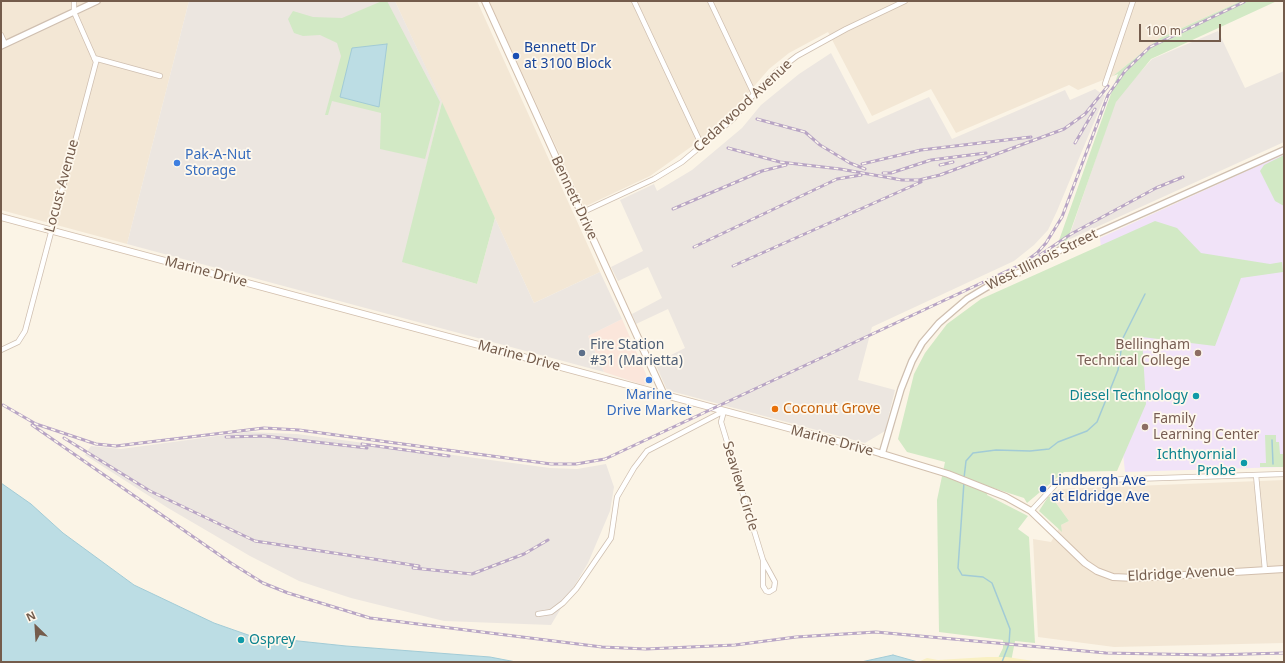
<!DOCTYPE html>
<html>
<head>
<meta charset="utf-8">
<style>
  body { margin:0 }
  #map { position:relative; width:1285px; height:663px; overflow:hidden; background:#fbf4e6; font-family:"Noto Sans",sans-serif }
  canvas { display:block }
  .frame { position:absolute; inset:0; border:2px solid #745c4c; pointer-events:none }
  .north { position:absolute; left:16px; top:607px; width:40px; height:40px; -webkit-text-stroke:3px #fef8ed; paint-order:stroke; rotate:335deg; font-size:11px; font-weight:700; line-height:16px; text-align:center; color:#745c4c }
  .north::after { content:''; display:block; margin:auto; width:14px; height:18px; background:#745c4c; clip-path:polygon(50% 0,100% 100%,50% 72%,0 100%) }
  .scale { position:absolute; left:1139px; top:24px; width:82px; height:18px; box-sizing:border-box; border:2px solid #745c4c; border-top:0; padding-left:5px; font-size:12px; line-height:14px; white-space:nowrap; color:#745c4c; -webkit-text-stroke:3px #fef8ed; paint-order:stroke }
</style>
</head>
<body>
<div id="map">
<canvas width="1285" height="663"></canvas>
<div class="frame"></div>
<div class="north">N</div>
<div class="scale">100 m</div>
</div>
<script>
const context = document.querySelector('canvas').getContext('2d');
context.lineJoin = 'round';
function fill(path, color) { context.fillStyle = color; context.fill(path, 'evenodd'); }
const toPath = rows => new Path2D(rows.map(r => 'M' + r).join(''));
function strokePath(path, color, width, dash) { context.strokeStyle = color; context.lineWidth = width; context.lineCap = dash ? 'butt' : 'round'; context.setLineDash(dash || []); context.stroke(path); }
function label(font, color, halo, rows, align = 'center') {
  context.font = font + ' "Noto Sans",sans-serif'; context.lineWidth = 3.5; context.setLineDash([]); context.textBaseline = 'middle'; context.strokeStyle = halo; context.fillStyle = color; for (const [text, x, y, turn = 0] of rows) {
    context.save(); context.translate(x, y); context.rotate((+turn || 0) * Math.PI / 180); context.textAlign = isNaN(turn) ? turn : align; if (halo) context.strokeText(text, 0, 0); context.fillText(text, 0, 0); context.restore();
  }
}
const residential = toPath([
  [1,1,189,1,127,244,1,210],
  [395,1,477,1,600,272,534,303],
  [489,1,1241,1,1160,38,1113,76,1078,90,1069,85,956,133,931,89,872,116,828,32,789,53,769,69,730,114,695,144,650,176,584,207],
  [1284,480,1284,643,1114,647,1038,637,1033,539,1051,542,1061,525,1069,521,1051,496,1059,489]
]);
const commercial = toPath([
  [622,319,646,374,648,383,643,385,604,372,588,336]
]);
const industrial = toPath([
  [189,1,395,1,442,102,403,262,477,284,495,218,534,303,600,272,622,319,588,336,604,372,127,244],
  [1218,31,1245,88,1284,71,1284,142,1068,240,1116,99,1152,59],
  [831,53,868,124,929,97,952,139,1065,90,1070,100,1095,89,1105,96,1057,211,1048,230,1034,245,1014,261,872,327,858,380,895,390,885,431,865,443,667,390,655,363,685,348,668,309,636,324,632,314,662,298,648,267,618,281,611,267,643,251,620,200,654,184,657,191,692,170,742,128,761,105,799,74],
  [247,432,297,434,550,468,577,469,606,464,614,487,610,511,588,563,551,625,444,621,351,598,299,581,250,556,168,508,85,455,91,446,121,449]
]);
const education = toPath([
  [1284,154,1284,467,1125,472,1100,238]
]);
const green = toPath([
  [382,1,387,1,440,102,425,159,380,149,381,113,332,101,328,115,325,115,341,56,337,43,320,35,303,36,294,33,288,19,293,11,313,17,342,18],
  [1241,1,1277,1,1151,59,1116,102,1067,241,1057,246,1118,74,1113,76,1160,38],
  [442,102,495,218,477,284,402,262],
  [1284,155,1284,206,1275,201,1260,171,1264,165],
  [1155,221,1177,228,1201,253,1270,264,1282,262,1283,272,1241,278,1215,346,1142,337,1146,404,1117,471,1064,472,1027,503,1024,498,990,487,987,495,1028,516,1018,529,1029,537,1035,643,1015,641,1011,662,997,660,1003,648,1003,640,939,632,937,500,945,462,907,452,898,439,914,374,925,353,947,324,981,299],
  [1265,435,1276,435,1276,442,1279,442,1280,454,1283,454,1284,459,1284,467,1260,467,1260,463,1266,463],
  [1051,496,1069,521,1061,525,1062,532,1039,511,1048,497]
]);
const sand = toPath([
  [987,657,1007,657,1040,662,918,662,927,658,938,660]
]);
const water = toPath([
  [387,44,379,107,340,97,352,48,387,44],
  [1,483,31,504,63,533,134,585,214,623,251,636,346,646,490,657,516,662,1,662,1,483],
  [893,655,918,662,861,662,893,655]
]);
const stream = toPath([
  [1272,440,1273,464],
  [964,478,966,461,973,453,996,450,1030,451,1049,449,1058,442,1087,431,1097,422,1118,370,1123,338,1145,294],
  [964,482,958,568,962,575,983,577,992,583,1010,629,1009,644,1002,662]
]);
const minor = toPath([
  [634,1,702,146],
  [710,1,754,94],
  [1,35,5,44],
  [94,58,160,76],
  [1105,84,1133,1],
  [581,213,654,179,682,162,733,119,754,94,776,72,797,56,846,29,905,1],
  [1,350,18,342,25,331,96,62,74,12,74,1],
  [724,411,721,422,763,560,763,586,766,591,769,592,774,589,775,582,763,560],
  [1256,475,1265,570],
  [1031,511,1057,483,1071,481,1284,474],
  [538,614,551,612,563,603,576,589,611,538,617,497,634,468,647,451,724,411]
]);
const tertiary = toPath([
  [1,46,97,1],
  [882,454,901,389,912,361,922,343,939,323,967,299,987,287,1029,268,1060,250,1284,150]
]);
const secondary = toPath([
  [485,1,664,395],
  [1,217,863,448,948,474,1006,497,1031,511,1085,563,1097,571,1113,577,1135,578,1284,569]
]);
const rail = toPath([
  [757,119,805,132,820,145,850,163,865,169],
  [1075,143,1095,109],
  [728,148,780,162,840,169,902,180,919,180,940,175,1064,129,1085,114,1108,86],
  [862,164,921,150,1031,137],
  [940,165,953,162],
  [883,173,891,173,931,160,986,153],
  [673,209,762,171,786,165],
  [694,247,837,179,861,175],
  [1040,255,1071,234,1156,188,1183,177],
  [733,266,921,182],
  [3,405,36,424,96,444,116,446,264,428,299,430,551,464,576,464,605,459,1022,264,1037,253,1046,243,1062,217,1108,95,1125,71,1150,47,1244,2],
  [32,425,231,563,263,583,288,593,370,618,602,647,646,649,735,645,796,637,876,632,1106,653,1211,655,1284,653],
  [226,437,264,436,367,448],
  [64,438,150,491,255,541,419,566],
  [362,444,449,456],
  [413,568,472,574,524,554,548,540]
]);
const markers = [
  [516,56,4,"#1a4fb4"],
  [177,163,4,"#3f7fe0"],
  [582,353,4,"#5c6f8a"],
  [1198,353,4,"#8d6e63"],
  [649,380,4,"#3f7fe0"],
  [1196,396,4,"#0f9aa8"],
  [775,409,4,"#e8710a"],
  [1145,427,4,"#8d6e63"],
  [1244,463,4,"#0f9aa8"],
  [1043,489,4,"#1a4fb4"],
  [241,640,4,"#0f9aa8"]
];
const transitNames = [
  ["Bennett Dr",524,48],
  ["at 3100 Block",524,64],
  ["Lindbergh Ave",1051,481],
  ["at Eldridge Ave",1051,497]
];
const streetNames = [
  ["Cedarwood Avenue",743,106,-43],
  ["Locust Avenue",62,186,-75],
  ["Bennett Drive",574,198,65],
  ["West Illinois Street",1042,260,-26],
  ["Marine Drive",206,272,15],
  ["Marine Drive",519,356,15],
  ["Marine Drive",832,441,15],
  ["Seaview Circle",740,486,73],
  ["Eldridge Avenue",1181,574,-3]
];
const shopNames = [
  ["Pak-A-Nut",185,155],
  ["Storage",185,171],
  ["Marine",649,395,"center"],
  ["Drive Market",649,411,"center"]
];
const serviceNames = [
  ["Fire Station",590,345],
  ["#31 (Marietta)",590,361]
];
const educationNames = [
  ["Bellingham",1190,345],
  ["Technical College",1190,361],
  ["Family",1153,419,"left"],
  ["Learning Center",1153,435,"left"]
];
const cultureNames = [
  ["Diesel Technology",1188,396],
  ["Ichthyornial",1236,455],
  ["Probe",1236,471],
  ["Osprey",249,640,"left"]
];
const foodNames = [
  ["Coconut Grove",783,409]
];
fill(residential, '#f3e7d5');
fill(commercial, '#fbe6db');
fill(industrial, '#ece6e0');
fill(education, '#f1e3f8');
fill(green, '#d2e9c5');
fill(sand, '#f9f0c3');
fill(water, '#bcdde4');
strokePath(water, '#a2cbd6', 1);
strokePath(stream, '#a2cbd6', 1.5);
strokePath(minor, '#cfbfb0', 6);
strokePath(tertiary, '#cfbfb0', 8);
strokePath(secondary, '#d2bfad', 8);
strokePath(minor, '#fff', 4.5);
strokePath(tertiary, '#fff', 5.5);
strokePath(secondary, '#fff', 6);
strokePath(rail, '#b8a5c5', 3);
strokePath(rail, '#fef8ed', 1.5, [4.5]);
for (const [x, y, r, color] of markers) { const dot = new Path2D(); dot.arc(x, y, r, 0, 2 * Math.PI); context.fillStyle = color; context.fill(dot); strokePath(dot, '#fef8ed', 1.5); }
label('14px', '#164399', '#fef8ed', transitNames, 'left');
label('14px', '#745c4c', '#fef8ed', streetNames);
label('14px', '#366cbe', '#fef8ed', shopNames, 'left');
label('14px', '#4e5e75', '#fef8ed', serviceNames, 'left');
label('14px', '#785e54', '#fef8ed', educationNames, 'right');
label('14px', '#0d838f', '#fef8ed', cultureNames, 'right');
label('14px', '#c56008', '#fef8ed', foodNames, 'left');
</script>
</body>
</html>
